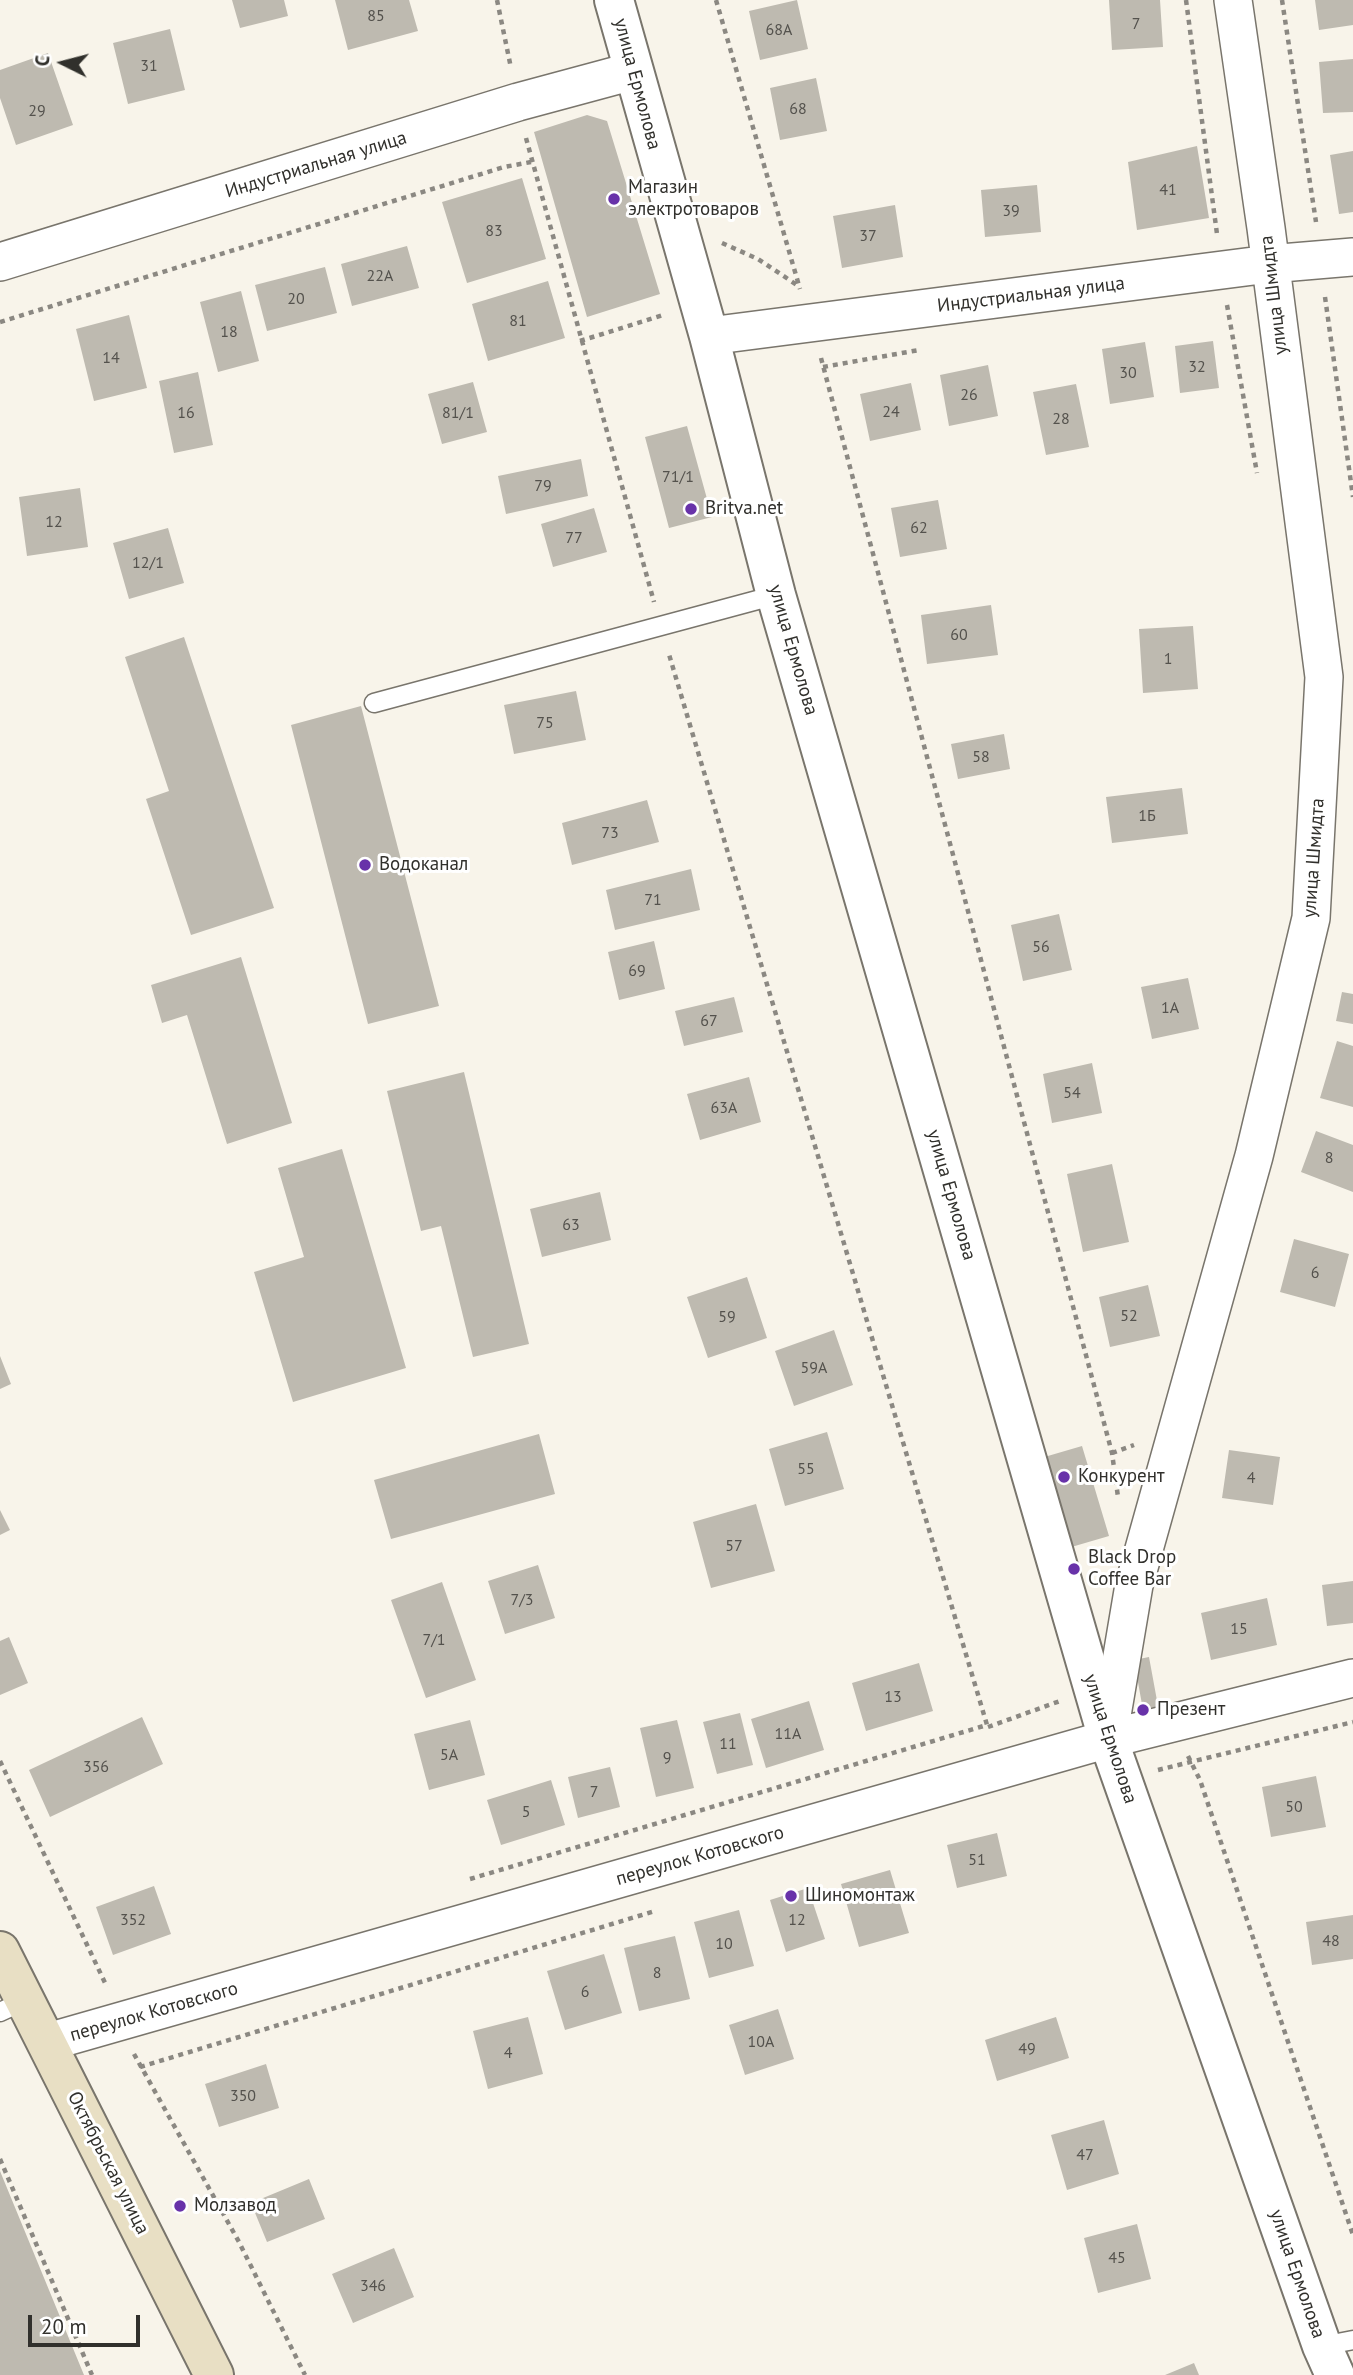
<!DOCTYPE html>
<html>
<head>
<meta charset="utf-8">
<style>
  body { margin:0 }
  #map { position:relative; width:1353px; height:2375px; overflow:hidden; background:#f8f4ea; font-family:"PT Sans",sans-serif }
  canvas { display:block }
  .north { position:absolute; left:28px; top:28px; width:70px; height:70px; -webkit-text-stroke:5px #fff; paint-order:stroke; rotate:276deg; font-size:19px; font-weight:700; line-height:28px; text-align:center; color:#31302c }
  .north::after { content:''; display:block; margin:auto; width:24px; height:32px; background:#31302c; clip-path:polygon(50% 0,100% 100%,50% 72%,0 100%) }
  .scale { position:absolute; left:28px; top:2315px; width:112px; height:32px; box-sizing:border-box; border:4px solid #31302c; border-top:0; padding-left:9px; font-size:21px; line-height:24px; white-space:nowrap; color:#31302c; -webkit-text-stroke:5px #fff; paint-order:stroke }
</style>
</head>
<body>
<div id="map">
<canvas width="1353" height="2375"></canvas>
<div class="north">С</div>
<div class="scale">20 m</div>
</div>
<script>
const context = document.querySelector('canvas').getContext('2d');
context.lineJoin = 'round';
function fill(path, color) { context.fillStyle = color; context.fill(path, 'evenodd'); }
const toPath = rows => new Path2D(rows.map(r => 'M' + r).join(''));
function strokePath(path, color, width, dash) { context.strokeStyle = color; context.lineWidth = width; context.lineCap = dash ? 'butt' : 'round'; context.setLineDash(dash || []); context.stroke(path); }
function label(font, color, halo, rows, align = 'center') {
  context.font = font + ' "PT Sans",sans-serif'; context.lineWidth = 6; context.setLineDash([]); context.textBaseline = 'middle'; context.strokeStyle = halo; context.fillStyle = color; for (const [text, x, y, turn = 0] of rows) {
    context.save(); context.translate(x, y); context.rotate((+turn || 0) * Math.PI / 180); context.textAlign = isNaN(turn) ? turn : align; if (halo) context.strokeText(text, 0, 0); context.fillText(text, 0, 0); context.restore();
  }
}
const building = toPath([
  [232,0,284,0,288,16,240,28],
  [335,0,409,0,418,31,348,50],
  [797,0,808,49,760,60,749,11],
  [1109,0,1160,0,1163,47,1112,50],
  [1315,0,1353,0,1353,25,1319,30],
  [170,29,185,90,128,104,113,43],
  [48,53,73,125,16,145,0,98,0,70],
  [1353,59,1353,112,1323,113,1319,62],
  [816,78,827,131,780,140,770,88],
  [587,115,607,121,660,294,587,317,534,132],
  [1197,146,1209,218,1137,230,1128,162],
  [1353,151,1353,212,1339,214,1330,155],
  [522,178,546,259,467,283,442,202],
  [1037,185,1041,232,985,237,981,190],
  [895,205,903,257,842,268,833,216],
  [407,246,419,288,352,306,341,264],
  [325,267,337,313,267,331,255,285],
  [548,281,565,338,488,361,472,304],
  [241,291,259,361,218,372,200,302],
  [129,315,147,388,94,401,76,329],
  [1213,341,1219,388,1180,393,1175,346],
  [1145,342,1154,397,1110,404,1102,349],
  [988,365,998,416,949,426,940,375],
  [198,372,213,445,174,453,159,381],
  [473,382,487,432,442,444,428,394],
  [911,383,921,430,870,441,860,394],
  [1076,384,1089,447,1046,455,1033,392],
  [687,426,712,517,669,528,645,437],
  [581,459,588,496,506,514,498,476],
  [80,488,88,547,27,556,19,497],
  [938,500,947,549,900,557,891,508],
  [594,508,607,552,553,567,541,524],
  [168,528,184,583,129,599,113,543],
  [991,605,998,655,927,664,921,615],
  [1193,626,1198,689,1143,693,1139,629],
  [184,637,274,908,191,935,146,799,169,791,125,657],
  [576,691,586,740,514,754,504,705],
  [361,706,439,1006,368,1024,291,725],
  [1004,734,1010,769,958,779,951,744],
  [1182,788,1188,834,1112,843,1106,797],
  [647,800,659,842,572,865,562,823],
  [691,869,700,910,615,930,606,890],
  [1059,914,1072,970,1023,981,1011,925],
  [654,941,665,989,619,1000,608,952],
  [241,957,292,1123,227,1144,187,1015,162,1023,151,985],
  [1188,978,1199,1029,1152,1039,1141,987],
  [1342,992,1353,994,1353,1024,1336,1021],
  [734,997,743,1032,684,1046,675,1011],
  [1337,1041,1353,1046,1353,1107,1320,1098],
  [1092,1063,1102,1113,1052,1123,1043,1074],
  [464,1072,529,1344,473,1357,441,1226,421,1231,387,1091],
  [749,1077,761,1122,700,1140,687,1094],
  [1316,1131,1353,1145,1353,1192,1301,1172],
  [342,1149,406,1368,293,1402,254,1272,304,1257,278,1168],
  [1112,1164,1129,1242,1083,1252,1067,1174],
  [600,1192,611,1240,542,1257,530,1209],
  [1294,1239,1349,1254,1335,1307,1280,1292],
  [747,1277,767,1338,708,1358,687,1297],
  [1148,1285,1160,1336,1110,1347,1099,1297],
  [834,1330,853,1385,794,1406,775,1351],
  [0,1356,11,1384,0,1389],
  [827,1432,844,1489,785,1506,769,1449],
  [539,1434,555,1494,391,1539,374,1480],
  [1082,1446,1109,1536,1068,1548,1041,1458],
  [1229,1450,1280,1457,1273,1505,1222,1498],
  [756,1504,775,1571,711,1588,693,1522],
  [0,1510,10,1530,0,1535],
  [538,1565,555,1618,505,1634,488,1581],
  [1353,1581,1353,1623,1327,1626,1322,1585],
  [442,1582,476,1680,426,1698,391,1600],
  [1267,1598,1277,1645,1211,1660,1201,1613],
  [9,1637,28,1683,0,1695,0,1641],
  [1149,1657,1158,1706,1143,1710,1134,1660],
  [919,1663,933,1711,866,1731,852,1683],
  [809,1701,824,1750,766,1768,751,1719],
  [740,1713,753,1765,717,1774,703,1722],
  [142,1717,163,1764,50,1817,29,1770],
  [470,1720,485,1775,429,1790,414,1734],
  [677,1720,694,1788,656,1797,640,1728],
  [610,1767,620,1807,578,1818,568,1777],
  [1316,1776,1326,1827,1271,1837,1262,1787],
  [551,1780,565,1825,501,1845,487,1800],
  [997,1833,1007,1876,957,1888,947,1845],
  [890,1870,909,1933,859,1947,841,1884],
  [154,1886,171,1934,113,1955,96,1907],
  [808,1888,825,1939,786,1952,770,1900],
  [739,1910,754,1966,709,1978,694,1922],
  [1353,1915,1353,1959,1312,1965,1306,1922],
  [675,1936,690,1999,639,2011,624,1948],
  [604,1954,622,2013,565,2030,547,1971],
  [778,2009,794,2059,745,2075,729,2025],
  [528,2017,543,2074,488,2089,473,2031],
  [1056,2017,1069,2058,997,2081,985,2040],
  [266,2064,279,2108,219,2127,205,2084],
  [1104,2120,1119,2174,1067,2190,1051,2135],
  [0,2171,84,2375,0,2375],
  [309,2179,325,2219,267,2242,251,2203],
  [1137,2224,1151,2279,1098,2293,1084,2238],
  [394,2248,414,2297,353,2323,332,2274],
  [1194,2363,1199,2375,1165,2375]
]);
const path = toPath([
  [497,0,511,68],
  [716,0,800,289],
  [1186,0,1217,234],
  [1282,0,1316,222],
  [526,138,654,602],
  [722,243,758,259,800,287],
  [1325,297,1353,497],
  [1227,305,1257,473],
  [0,322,504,167,531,162],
  [580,341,663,315],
  [821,358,1112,1453,1118,1497],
  [823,367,919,350],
  [1112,1453,1134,1445],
  [988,1727,1060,1701],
  [1188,1756,1200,1780,1353,2235],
  [0,1761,107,1987],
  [1158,1770,1353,1722],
  [470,1879,987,1725,668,651],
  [134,2054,239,2242,305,2375],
  [140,2067,655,1911],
  [0,2159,92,2375]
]);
const service = toPath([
  [374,703,776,595],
  [0,2012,26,2000],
  [1322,2346,1353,2340]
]);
const minor = toPath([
  [0,262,518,102,633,71],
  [709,336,1269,264,1353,257],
  [1108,1739,1134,1585,1254,1156,1311,918,1324,677,1266,228,1233,0],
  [48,2042,1108,1739,1353,1678]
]);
const tertiary = toPath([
  [614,0,709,336,776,595,1108,1739,1322,2346,1335,2375]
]);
const secondary = toPath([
  [0,1951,214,2375]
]);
const markers = [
  [614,199,7,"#6832a9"],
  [691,509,7,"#6832a9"],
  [365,865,7,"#6832a9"],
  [1064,1477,7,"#6832a9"],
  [1074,1569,7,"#6832a9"],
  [1143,1710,7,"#6832a9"],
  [791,1896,7,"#6832a9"],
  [180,2206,7,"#6832a9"]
];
const numberNames = [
  ["85",376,16],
  ["7",1136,24],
  ["68А",779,30],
  ["31",149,66],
  ["68",798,109],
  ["29",37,111],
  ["41",1168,190],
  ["39",1011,211],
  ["83",494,231],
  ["37",868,236],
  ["22А",380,276],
  ["20",296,299],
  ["81",518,321],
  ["18",229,332],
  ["14",111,358],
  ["32",1197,367],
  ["30",1128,373],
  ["26",969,395],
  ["24",891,412],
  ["16",186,413],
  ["81/1",458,413],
  ["28",1061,419],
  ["71/1",678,477],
  ["79",543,486],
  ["12",54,522],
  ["62",919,528],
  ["77",574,538],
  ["12/1",148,563],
  ["60",959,635],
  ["1",1168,659],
  ["75",545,723],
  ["58",981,757],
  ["1Б",1147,816],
  ["73",610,833],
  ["71",653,900],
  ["56",1041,947],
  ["69",637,971],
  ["1А",1170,1008],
  ["67",709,1021],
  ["54",1072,1093],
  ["63А",724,1108],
  ["8",1329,1158],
  ["63",571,1225],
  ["6",1315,1273],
  ["52",1129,1316],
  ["59",727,1317],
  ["59А",814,1368],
  ["55",806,1469],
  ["4",1251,1478],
  ["57",734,1546],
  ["7/3",522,1600],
  ["15",1239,1629],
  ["7/1",434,1640],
  ["13",893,1697],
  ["11А",788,1734],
  ["11",728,1744],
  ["5А",449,1755],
  ["9",667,1758],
  ["356",96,1767],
  ["7",594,1792],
  ["50",1294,1807],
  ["5",526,1812],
  ["51",977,1860],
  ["352",133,1920],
  ["12",797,1920],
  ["48",1331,1941],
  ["10",724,1944],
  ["8",657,1973],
  ["6",585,1992],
  ["10А",761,2042],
  ["49",1027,2049],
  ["4",508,2053],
  ["350",243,2096],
  ["47",1085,2155],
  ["45",1117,2258],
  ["346",373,2286]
];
const streetNames = [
  ["улица Ермолова",637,84,75],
  ["Индустриальная улица",316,165,-17],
  ["Индустриальная улица",1031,295,-7],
  ["улица Шмидта",1274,295,-97],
  ["улица Ермолова",793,650,74],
  ["улица Шмидта",1314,858,-86],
  ["улица Ермолова",951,1195,74],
  ["улица Ермолова",1110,1739,72],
  ["переулок Котовского",700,1856,-16],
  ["переулок Котовского",154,2012,-16],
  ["Октябрьская улица",108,2163,63],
  ["улица Ермолова",1297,2274,71]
];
const poiNames = [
  ["Магазин",628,188],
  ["электротоваров",628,210],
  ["Britva.net",705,509],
  ["Водоканал",379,865],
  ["Конкурент",1078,1477],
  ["Black Drop",1088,1558],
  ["Coffee Bar",1088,1580],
  ["Презент",1157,1710],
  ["Шиномонтаж",805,1896],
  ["Молзавод",194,2206]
];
fill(building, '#bebab0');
strokePath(service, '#79756c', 21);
strokePath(minor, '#79756c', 40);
strokePath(tertiary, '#79756c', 42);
strokePath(secondary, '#79756c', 42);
strokePath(path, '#8b8882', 4.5, [5, 5]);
strokePath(service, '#fff', 18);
strokePath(minor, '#fff', 37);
strokePath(tertiary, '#fff', 38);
strokePath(secondary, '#e8dfc4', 38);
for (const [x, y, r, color] of markers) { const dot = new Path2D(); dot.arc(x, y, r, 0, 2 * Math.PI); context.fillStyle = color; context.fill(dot); strokePath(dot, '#fff', 2.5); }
label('16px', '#54524d', null, numberNames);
label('19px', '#31302c', '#fff', streetNames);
label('19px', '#31302c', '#fff', poiNames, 'left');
</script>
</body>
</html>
